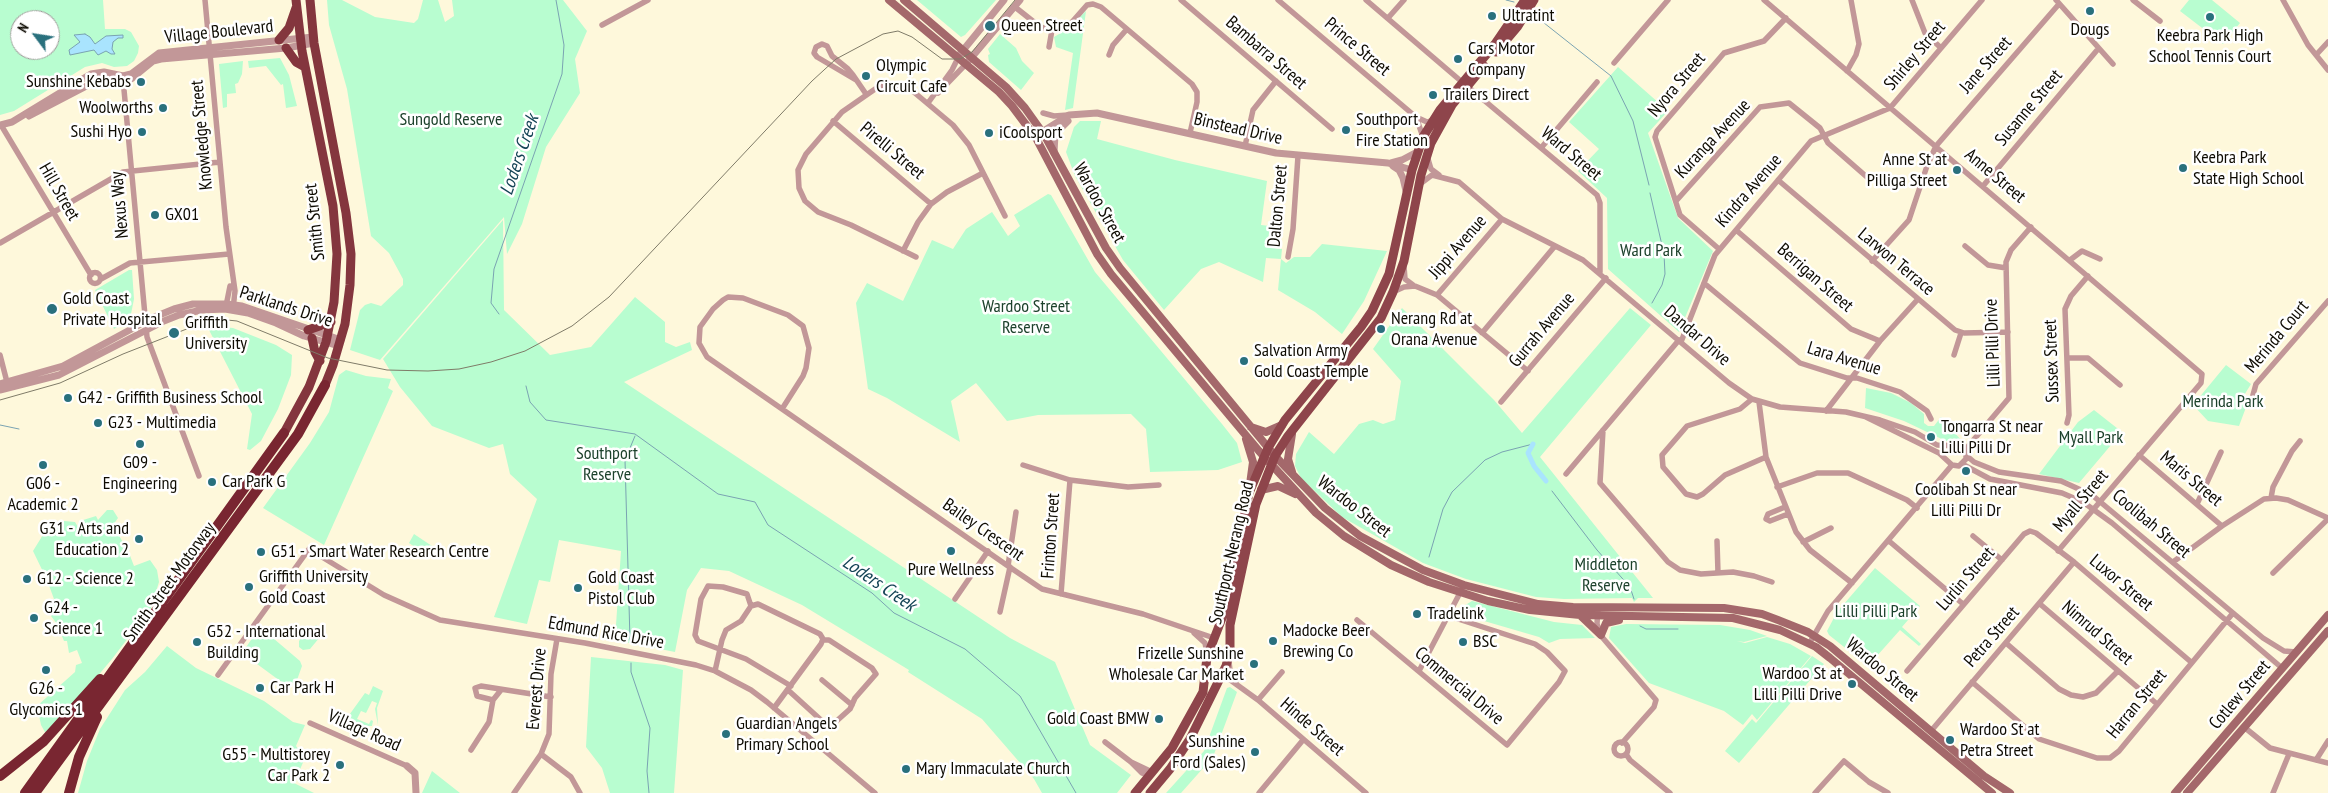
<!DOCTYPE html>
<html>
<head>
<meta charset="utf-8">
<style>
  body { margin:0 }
  #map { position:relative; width:2328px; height:793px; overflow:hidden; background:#fef8db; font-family:"PT Sans Narrow",sans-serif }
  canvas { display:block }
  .north { position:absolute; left:10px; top:10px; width:50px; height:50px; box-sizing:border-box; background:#fff; border:1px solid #9f9d9a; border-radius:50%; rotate:301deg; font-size:14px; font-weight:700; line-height:20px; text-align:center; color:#0e0b02 }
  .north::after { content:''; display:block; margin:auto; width:18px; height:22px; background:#29707d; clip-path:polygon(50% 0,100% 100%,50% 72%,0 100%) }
</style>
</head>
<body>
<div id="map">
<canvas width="2328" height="793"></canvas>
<div class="north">N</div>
</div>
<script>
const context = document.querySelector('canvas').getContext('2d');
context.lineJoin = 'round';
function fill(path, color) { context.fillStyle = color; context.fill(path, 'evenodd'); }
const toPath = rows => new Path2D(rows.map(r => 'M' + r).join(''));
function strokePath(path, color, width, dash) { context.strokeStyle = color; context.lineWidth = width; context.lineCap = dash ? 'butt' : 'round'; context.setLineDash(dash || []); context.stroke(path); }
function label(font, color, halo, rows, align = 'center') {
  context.font = font + ' "PT Sans Narrow",sans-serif'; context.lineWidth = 5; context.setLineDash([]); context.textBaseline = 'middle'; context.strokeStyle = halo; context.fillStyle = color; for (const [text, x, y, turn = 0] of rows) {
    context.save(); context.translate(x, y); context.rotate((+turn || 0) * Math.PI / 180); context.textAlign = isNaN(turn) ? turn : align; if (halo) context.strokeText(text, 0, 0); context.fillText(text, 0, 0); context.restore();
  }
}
const green = toPath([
  [0,0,103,0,105,29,125,29,131,32,139,46,138,53,134,61,127,66,114,67,102,63,85,67,14,111,0,115],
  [20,20,50,20,50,50,20,50],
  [327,0,342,0,375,17,414,23,418,19,423,0,438,0,445,22,454,16,452,0,563,0,587,31,575,59,580,93,546,147,522,224,507,254,504,217,380,360,350,350,360,310,365,305,371,303,381,306,403,285,403,279,389,253,371,236,347,89,329,25],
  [917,0,996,0,965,35,961,37],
  [2189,0,2212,0,2240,23,2223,44,2180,11],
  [1086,11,1073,108,1065,110,1073,53,1056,47,1054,37,1066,30],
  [1000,34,1016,48,1022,61,1034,73,1021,90,989,62,988,55,990,54,988,49],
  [280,58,289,75,297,106,286,108,283,84,281,85,266,66,249,68,248,61],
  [243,61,242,74,238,83,235,84,236,93,227,94,227,107,223,108,219,64],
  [1618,67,1668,111,1648,133,1678,218,1713,251,1679,332,1608,269,1607,198,1578,171,1599,149,1569,122],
  [1080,121,1101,121,1097,139,1175,160,1267,181,1261,225,1270,226,1267,247,1282,249,1281,259,1286,263,1294,257,1310,257,1322,244,1387,251,1364,301,1342,334,1315,312,1278,290,1281,259,1266,258,1263,282,1219,262,1201,269,1164,310,1123,260,1075,176,1066,152,1074,127],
  [1048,194,1051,195,1095,272,1222,424,1237,443,1242,462,1218,470,1150,472,1146,429,1131,414,1038,415,1007,421,976,383,951,401,960,442,887,398,868,389,856,303,867,283,903,301,932,240,953,249,966,229,992,212,1008,236,1020,226,1014,215],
  [503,220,504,310,550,355,591,347,635,297,665,322,665,342,676,347,690,342,692,350,624,382,1010,638,1055,662,1090,745,1131,775,1117,793,1042,793,1034,779,982,719,908,672,909,670,802,605,729,571,701,568,687,590,675,652,615,640,621,551,559,540,550,582,539,580,527,624,494,617,537,499,510,474,503,444,489,448,432,426,400,387,383,359],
  [129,270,132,270,134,299,131,314,121,325,114,329,95,290],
  [1402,308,1494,400,1522,433,1630,308,1651,325,1540,457,1653,598,1638,598,1634,602,1632,598,1564,599,1536,597,1466,579,1423,563,1342,517,1301,478,1295,466,1296,454,1309,432,1334,454,1359,424,1373,420,1383,424,1395,420,1401,381,1373,349],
  [213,326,233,328,276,345,292,355,291,375,278,409,261,441,250,450,247,449,252,414,208,328],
  [2226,365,2251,384,2243,397,2248,402,2239,426,2208,421,2193,405],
  [346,370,366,376,391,379,388,388,393,391,324,545,263,508,310,443,329,412,339,375],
  [1866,388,1891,393,1911,403,1924,414,1924,423,1928,426,1934,426,1941,417,1961,440,1946,441,1904,421,1865,408],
  [2094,410,2122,432,2079,483,2039,474,2078,422],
  [107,510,113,510,118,518,113,525,129,553,134,566,150,560,157,570,159,582,151,608,112,659,69,710,46,734,41,725,37,706,75,672,76,665,82,663,77,650,69,653,67,641,64,641,57,624,51,616,57,609,50,603,54,599,47,580,33,551,49,525,59,526,64,521,75,522,78,527,82,525,80,521,96,516,98,520],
  [414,534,432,546,427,555,409,543],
  [1875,568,1920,606,1902,627,1921,644,1919,646,1900,630,1868,666,1829,635,1827,631,1837,612],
  [1472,601,1554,622,1582,625,1595,638,1560,639,1549,643,1539,637,1467,616,1463,611,1462,607],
  [1626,624,1720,625,1750,630,1767,636,1744,642,1737,641,1745,643,1767,637,1790,644,1811,656,1757,720,1752,714,1743,725,1724,711,1649,683,1609,638,1611,627],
  [316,625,325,631,310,649,303,650,299,647,299,641,309,628,312,630],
  [260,627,300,661,302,666,297,680,287,686,242,653],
  [167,646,196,668,264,701,293,722,305,725,296,746,305,758,294,783,314,793,78,793,87,761,100,729,125,690,145,672],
  [1812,656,1824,664,1739,763,1725,751,1752,719,1756,723],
  [591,657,665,665,683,670,674,793,610,793,602,768,586,747],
  [373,686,383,691,377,708,378,725,375,709,377,703,372,701,366,713,361,711,357,719,369,724,371,720,373,721,372,726,366,726,347,718,365,693,369,695],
  [1230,687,1237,692,1213,757,1181,793,1166,793,1204,751,1227,688],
  [432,771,460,793,422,793]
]);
const water = toPath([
  [85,34,90,37,95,44,106,36,123,35,123,38,118,38,113,42,112,49,115,54,111,54,106,51,98,55,94,50,70,55,69,50,80,42,74,35,85,34]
]);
const stream = toPath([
  [1506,0,1514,2],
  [1534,15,1611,76,1633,121,1649,185],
  [1650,193,1664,254,1665,274,1662,285,1652,303],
  [499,314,491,303,494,269,562,74,564,45,556,0],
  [526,386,530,402,546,420,635,434,718,494,755,502,768,525,872,593,894,613,965,649,1020,696,1076,793],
  [0,425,19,429],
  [1552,491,1597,550,1630,587,1634,599],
  [1429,557,1443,509,1452,492,1485,460,1502,452,1533,444],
  [1640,626,1646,629,1678,629],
  [630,640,625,460,635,436],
  [631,663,631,672,650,728,647,771,649,793]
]);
const canal = toPath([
  [1533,444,1528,453,1534,466,1546,481]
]);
const minor = toPath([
  [205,0,226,227,235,291,233,309],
  [1181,0,1332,129],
  [1278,0,1416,117,1427,122,1433,120],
  [1366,0,1462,82],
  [1764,0,2202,374,2201,383,2058,551],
  [1912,0,1925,33,1941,48],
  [2056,0,2113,64],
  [2133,0,2160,21],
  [2283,0,2308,45,2328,70],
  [1015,7,1039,26,1048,30,1056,30,1072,22,1087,5,1093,4,1101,7,1192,84,1197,92,1197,102,1190,133],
  [1388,18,1404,0],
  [602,25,648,0],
  [1049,47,1052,30],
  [1109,55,1113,45,1127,29],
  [2316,55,2328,42],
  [1614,63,1668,0],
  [1847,71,1856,55,1859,44,1851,0],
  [123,79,147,337,199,476],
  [856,80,817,57,814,53,816,47,822,44,827,46,832,56,848,69,853,75,866,94],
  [1467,86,1597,195,1600,203,1600,272],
  [938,93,966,64],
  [928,103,952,70,958,58],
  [1043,113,1054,116,1068,115],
  [1416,117,1423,137],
  [833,121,931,204],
  [1,125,91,275],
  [1245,146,1253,110,1276,81],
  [1541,148,1597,82],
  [1428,159,1431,169,1439,175],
  [1778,180,1955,330,1964,333,2008,332],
  [1420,184,1432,175,1459,182,1502,219,1583,260,1729,383,1752,399,1780,407,1846,412,1880,420,1915,432,1937,445,1961,446,1966,453,1966,459,1959,466,1952,465,1939,453,1866,417],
  [1983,186,2098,49],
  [1676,201,1760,107,1789,103,1820,128,1828,143,1868,178],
  [1736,230,1851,329,1880,341],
  [0,243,123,172,220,162],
  [1965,246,1988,265,2006,268],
  [1719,249,1680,215,1655,137,1657,131,1724,53,1764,41,1786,18],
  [903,251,918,222,931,204,947,192,983,173],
  [916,257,851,225,818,212,805,201,799,188,798,170,806,154,842,112,878,87,891,84,909,88,953,125,969,145,1005,216],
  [1288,257,1293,229,1298,156],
  [2070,260,2082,251,2100,259],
  [1872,261,1909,220,1927,166,1936,146,2059,4],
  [1404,266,1405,279,1413,285],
  '89.5 278a5.5 5.5 0 1 1 11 0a5.5 5.5 0 1 1-11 0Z',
  [101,279,130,263,229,254],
  [1704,283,1800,363,1847,378,1857,378,1900,392,1927,411,1931,419],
  [1393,292,1404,287,1415,286,1437,295,1528,371],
  [1437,295,1502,219],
  [226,306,230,286],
  [1482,333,1555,246],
  [1681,342,1715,255,1811,141,1890,108,1982,0],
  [0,355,8,386],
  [1954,355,1961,333],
  [2067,358,2088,358,2120,385],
  [2253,395,2256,384,2328,301],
  [1752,399,1740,409,1687,426,1662,455,1663,467,1686,494,1697,497,1703,494,1725,475,1766,457],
  [1501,402,1606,278],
  [1759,402,1766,457,1796,532,1810,550,1852,583],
  [782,409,803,376,806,368,809,348,803,326,788,315,743,298,728,297,723,300,713,309,700,327,699,343,707,357,782,409,1008,566,1042,589,1143,614,1214,638],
  [1826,411,1880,341,1918,299],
  [2067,423,2069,415,2065,309,2071,296,2088,276],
  [1603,430,1600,483,1668,562,1680,570,1701,574,1733,572,1754,576,1772,582],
  [1965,450,2009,398,2006,262,2011,250,2031,227],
  [2139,455,2222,526],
  [1967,456,1974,462,1999,472,2061,481,2092,495,2263,638,2284,651,2296,652],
  [1962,464,1990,479,2062,493,2083,502,2112,523,2282,668],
  [1023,465,1070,480,1128,487,1159,485],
  [1566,474,1679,340],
  [1777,487,1817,473,1848,473,1907,500,1917,508],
  [2271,498,2273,487,2292,451,2300,441],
  [2197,504,2221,452],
  [1785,507,1768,514,1766,519,1770,521,1788,514],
  [1973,536,2002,560],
  [1717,541,1718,573],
  [1889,541,1963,604],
  [1803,542,1831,528],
  [2173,562,2222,526,2264,499,2276,498,2288,500,2328,518],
  [1008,566,1016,512],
  [2273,573,2328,519],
  [1061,594,1070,480],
  [955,599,988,551],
  [2040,604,2157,704],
  [751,606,747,594,723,587,708,586,701,599,695,635,698,641,746,659,791,686],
  [1598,607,1597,624,1602,637,1656,700,1654,707,1622,743],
  [1000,612,1010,567],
  [1357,620,1507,745,1559,682,1565,671,1547,652,1535,644,1449,616],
  [1194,633,1205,643,1207,653],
  [2006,643,2059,689,2071,695,2083,697,2096,693,2118,671],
  [1809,644,1828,611,1952,465],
  [1229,662,1230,670,1236,681],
  [715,671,722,640,726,630,741,621,751,606,758,604,820,634,823,639,821,644,774,708],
  [1419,671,1462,589],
  [1907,671,2024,534,2030,531,2036,533,2074,562,2191,662],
  [1222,674,1258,700,1366,793],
  [218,675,309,549,384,595,440,620,585,643,696,665,715,671,751,690,767,702,875,793],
  [822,680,852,705],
  [1972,682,2039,739,2097,758,2110,758,2119,751,2233,613],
  [788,690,821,720,831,726,850,709,855,698,876,674,872,668,829,640,823,640],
  [493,700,477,696,475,688,481,686,551,697],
  [1258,700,1282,672],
  [310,723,407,766],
  [2244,727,2270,748,2328,763],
  [1931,731,2074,562],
  [1105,742,1131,762,1142,773,1149,776],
  '1614 749a7 7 0 1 1 14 0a7 7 0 1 1-14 0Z',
  [471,750,489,722,493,700,501,690],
  [541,754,571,777,580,793],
  [1626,754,1630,760,1670,793],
  [2316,760,2328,741],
  [1131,762,1150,771,1150,776],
  [514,793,541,754,549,734,551,674,557,639],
  [1259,793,1303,740],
  [1815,793,1844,761,1869,782,1888,793],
  [2273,793,2289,754]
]);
const tertiary = toPath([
  [960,54,1004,0],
  [966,64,1020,0],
  [29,116,100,79,124,82,131,79,153,61,161,59,286,48,314,43],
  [0,125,12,122,91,74,104,72,123,76,131,74,159,53,313,37],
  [1042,132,1069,115,1097,113,1276,153,1388,163,1412,170],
  [1054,153,1055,134,1068,121],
  [1391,163,1402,160,1417,152],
  [1393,166,1399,170,1403,178,1406,191],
  [0,384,63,366,152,318,174,309,193,304,227,304,242,306,341,340],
  [0,390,59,375,164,321,179,315,202,310,225,309,248,313,276,323,304,336,339,346],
  [407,766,415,773,416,793]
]);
const secondary = toPath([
  [889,0,999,92,1012,106,1036,138,1097,254,1111,274,1259,451,1316,513,1344,536,1391,565,1429,582,1488,601,1530,610,1580,615,1733,618,1780,630,1816,647,1830,658,1992,793],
  [904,0,1006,87,1025,108,1045,136,1106,248,1120,268,1275,456,1325,508,1360,536,1423,570,1464,585,1538,604,1573,607,1724,608,1762,614,1778,620,1808,632,1830,646,1984,776,2010,793],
  [1251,427,1266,432,1282,425],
  [1246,439,1253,462,1250,484],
  [1292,472,1288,459,1292,434],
  [1261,490,1278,486,1295,494],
  [1580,615,1601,635,1606,623,1619,620],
  [2175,793,2328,615],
  [2187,793,2328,631]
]);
const primary = toPath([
  [1496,52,1518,26,1534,0],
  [1135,793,1172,748,1203,692,1207,657,1224,613,1249,493,1268,448,1285,420,1361,327,1372,311,1389,274,1412,170,1423,137,1440,110,1495,44,1525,0],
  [1150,793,1170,769,1190,739,1226,666,1230,650,1230,625,1256,504,1275,456,1288,436,1381,318,1393,292,1404,261,1421,175,1431,143,1452,105,1484,66]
]);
const trunk = toPath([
  [310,0,314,43,346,213,351,254,350,285,345,324,333,365,325,385],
  [279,40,289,28,296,8],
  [286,48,296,62,305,67],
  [308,330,331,322],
  [312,338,315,352,320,361],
  [284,433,309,387,326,342,334,302,337,254,333,206,302,51,296,0]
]);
const motorway = toPath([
  [0,776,44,741,100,679],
  [25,793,284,433],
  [35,793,298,434,325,385],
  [69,793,79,757,97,717]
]);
const tram = toPath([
  [0,400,60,383,123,354,207,321,217,319,237,321,328,358,387,370,428,371,459,369,491,362,525,351,572,326,609,297,812,81,836,59,883,34,898,31,912,37,942,59,960,59,972,52,1015,0]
]);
const markers = [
  [2090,11,5,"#29707d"],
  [1492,16,5,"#29707d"],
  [2210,17,5,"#29707d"],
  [990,26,6,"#29707d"],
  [1458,59,5,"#29707d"],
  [866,76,5,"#29707d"],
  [141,82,5,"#29707d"],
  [1433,95,5,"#29707d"],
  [163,108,5,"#29707d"],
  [1346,130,5,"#29707d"],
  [142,132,5,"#29707d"],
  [989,133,5,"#29707d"],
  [2183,168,5,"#29707d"],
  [1957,170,5,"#29707d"],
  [155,215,5,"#29707d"],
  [52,309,6,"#29707d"],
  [1381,329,5,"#29707d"],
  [174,333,6,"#29707d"],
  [1244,361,5,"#29707d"],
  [68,398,5,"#29707d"],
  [98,423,5,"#29707d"],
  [1931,437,5,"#29707d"],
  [140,444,5,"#29707d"],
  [43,465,5,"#29707d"],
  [1966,471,5,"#29707d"],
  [212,482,5,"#29707d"],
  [139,539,5,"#29707d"],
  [951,551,5,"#29707d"],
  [261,552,5,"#29707d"],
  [27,579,5,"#29707d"],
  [249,587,5,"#29707d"],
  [578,588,5,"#29707d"],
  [1417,614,5,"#29707d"],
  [34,618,5,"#29707d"],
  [1273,641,5,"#29707d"],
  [197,642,5,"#29707d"],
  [1463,642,5,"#29707d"],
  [1254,664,5,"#29707d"],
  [46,670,5,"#29707d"],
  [1852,684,5,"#29707d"],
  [260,688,5,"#29707d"],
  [1159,719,5,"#29707d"],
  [726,734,5,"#29707d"],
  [1950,740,5,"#29707d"],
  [1255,752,5,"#29707d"],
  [340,765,5,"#29707d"],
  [906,769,5,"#29707d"]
];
const poiNames = [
  ["Ultratint",1502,16],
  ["Queen Street",1001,26],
  ["Dougs",2090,30,"center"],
  ["Keebra Park High",2210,36,"center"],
  ["School Tennis Court",2210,57,"center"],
  ["Cars Motor",1468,49],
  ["Company",1468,70],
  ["Olympic",876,66],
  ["Circuit Cafe",876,87],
  ["Sunshine Kebabs",131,82,"right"],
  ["Trailers Direct",1443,95],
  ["Woolworths",153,108,"right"],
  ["Southport",1356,120],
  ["Fire Station",1356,141],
  ["Sushi Hyo",132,132,"right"],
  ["iCoolsport",999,133],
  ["Keebra Park",2193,158],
  ["State High School",2193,179],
  ["Anne St at",1947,160,"right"],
  ["Pilliga Street",1947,181,"right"],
  ["GX01",165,215],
  ["Gold Coast",63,299],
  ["Private Hospital",63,320],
  ["Nerang Rd at",1391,319],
  ["Orana Avenue",1391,340],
  ["Griffith",185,323],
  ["University",185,344],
  ["Salvation Army",1254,351],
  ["Gold Coast Temple",1254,372],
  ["G42 - Griffith Business School",78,398],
  ["G23 - Multimedia",108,423],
  ["Tongarra St near",1941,427],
  ["Lilli Pilli Dr",1941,448],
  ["G09 -",140,463,"center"],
  ["Engineering",140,484,"center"],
  ["Car Park G",222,482],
  ["G06 -",43,484,"center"],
  ["Academic 2",43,505,"center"],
  ["Coolibah St near",1966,490,"center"],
  ["Lilli Pilli Dr",1966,511,"center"],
  ["G31 - Arts and",129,529,"right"],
  ["Education 2",129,550,"right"],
  ["G51 - Smart Water Research Centre",271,552],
  ["Pure Wellness",951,570,"center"],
  ["Griffith University",259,577],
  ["Gold Coast",259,598],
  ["Gold Coast",588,578],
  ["Pistol Club",588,599],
  ["G12 - Science 2",37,579],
  ["G24 -",44,608],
  ["Science 1",44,629],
  ["Tradelink",1427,614],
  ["Madocke Beer",1283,631],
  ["Brewing Co",1283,652],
  ["G52 - International",207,632],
  ["Building",207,653],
  ["BSC",1473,642],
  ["Frizelle Sunshine",1244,654,"right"],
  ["Wholesale Car Market",1244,675,"right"],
  ["Wardoo St at",1842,674,"right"],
  ["Lilli Pilli Drive",1842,695,"right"],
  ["Car Park H",270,688],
  ["G26 -",46,689,"center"],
  ["Glycomics 1",46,710,"center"],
  ["Gold Coast BMW",1149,719,"right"],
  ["Guardian Angels",736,724],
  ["Primary School",736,745],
  ["Wardoo St at",1960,730],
  ["Petra Street",1960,751],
  ["Sunshine",1245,742,"right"],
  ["Ford (Sales)",1245,763,"right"],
  ["G55 - Multistorey",330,755,"right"],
  ["Car Park 2",330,776,"right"],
  ["Mary Immaculate Church",916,769]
];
const streetNames = [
  ["Village Boulevard",219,32,-6],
  ["Prince Street",1357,47,40],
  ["Bambarra Street",1266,53,41],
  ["Shirley Street",1915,56,-50],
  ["Jane Street",1986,65,-49],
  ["Nyora Street",1677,85,-50],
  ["Susanne Street",2029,108,-50],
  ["Binstead Drive",1238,129,13],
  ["Knowledge Street",202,135,-95],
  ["Kuranga Avenue",1713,139,-47],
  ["Pirelli Street",892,151,40],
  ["Ward Street",1571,154,40],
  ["Anne Street",1995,176,40],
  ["Kindra Avenue",1749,191,-49],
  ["Hill Street",59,192,60],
  ["Wardoo Street",1099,203,61],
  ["Nexus Way",120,205,-95],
  ["Dalton Street",1278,206,-85],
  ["Smith Street",315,222,-96],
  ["Jippi Avenue",1458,247,-49],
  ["Larwon Terrace",1896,262,40],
  ["Berrigan Street",1815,278,41],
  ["Parklands Drive",286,307,18],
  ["Gurrah Avenue",1542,330,-50],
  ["Dandar Drive",1697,336,41],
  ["Merinda Court",2277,337,-50],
  ["Lilli Pilli Drive",1993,343,-92],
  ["Lara Avenue",1844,359,17],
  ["Sussex Street",2052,361,-92],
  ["Maris Street",2191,479,40],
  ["Myall Street",2081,501,-50],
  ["Wardoo Street",1354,507,38],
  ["Coolibah Street",2151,524,40],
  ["Bailey Crescent",983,530,35],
  ["Frinton Street",1051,536,-86],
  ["Southport-Nerang Road",1232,553,-77],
  ["Lurlin Street",1966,579,-49],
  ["Smith Street Motorway",170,582,-54],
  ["Luxor Street",2121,583,40],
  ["Edmund Rice Drive",606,633,10],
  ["Nimrud Street",2097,633,41],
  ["Petra Street",1992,637,-49],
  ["Wardoo Street",1882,670,40],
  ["Commercial Drive",1459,686,40],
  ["Everest Drive",537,689,-85],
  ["Cotlew Street",2240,695,-50],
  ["Harran Street",2137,704,-51],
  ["Hinde Street",1312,727,41],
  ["Village Road",364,731,24]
];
const parkNames = [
  ["Sungold Reserve",451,120],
  ["Ward Park",1651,251],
  ["Wardoo Street",1026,307],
  ["Reserve",1026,328],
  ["Merinda Park",2223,402],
  ["Myall Park",2091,438],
  ["Southport",607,454],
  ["Reserve",607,475],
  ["Middleton",1606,565],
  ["Reserve",1606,586],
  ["Lilli Pilli Park",1876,612]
];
const waterNames = [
  ["Loders Creek",520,155,-71],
  ["Loders Creek",879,584,34]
];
fill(green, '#b8fdd0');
fill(water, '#a9e4fe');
strokePath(water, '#7aa3b2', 1);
strokePath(stream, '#7aa3b2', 1);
strokePath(canal, '#a9e4fe', 5);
strokePath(minor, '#c29798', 5.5);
strokePath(tertiary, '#c29798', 7);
strokePath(secondary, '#a4686b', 8);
strokePath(primary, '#8e454b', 9);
strokePath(trunk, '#84363e', 9);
strokePath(motorway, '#792631', 10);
strokePath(tram, '#7f7b68', 1);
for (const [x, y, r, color] of markers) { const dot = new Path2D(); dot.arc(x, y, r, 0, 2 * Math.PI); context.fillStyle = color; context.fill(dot); strokePath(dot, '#fff', 2); }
label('18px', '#0e0b02', '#fff', poiNames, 'left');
label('18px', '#0e0b02', '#fff', streetNames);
label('18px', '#1c412b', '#fff', parkNames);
label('italic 19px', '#154456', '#fff', waterNames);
</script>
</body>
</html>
